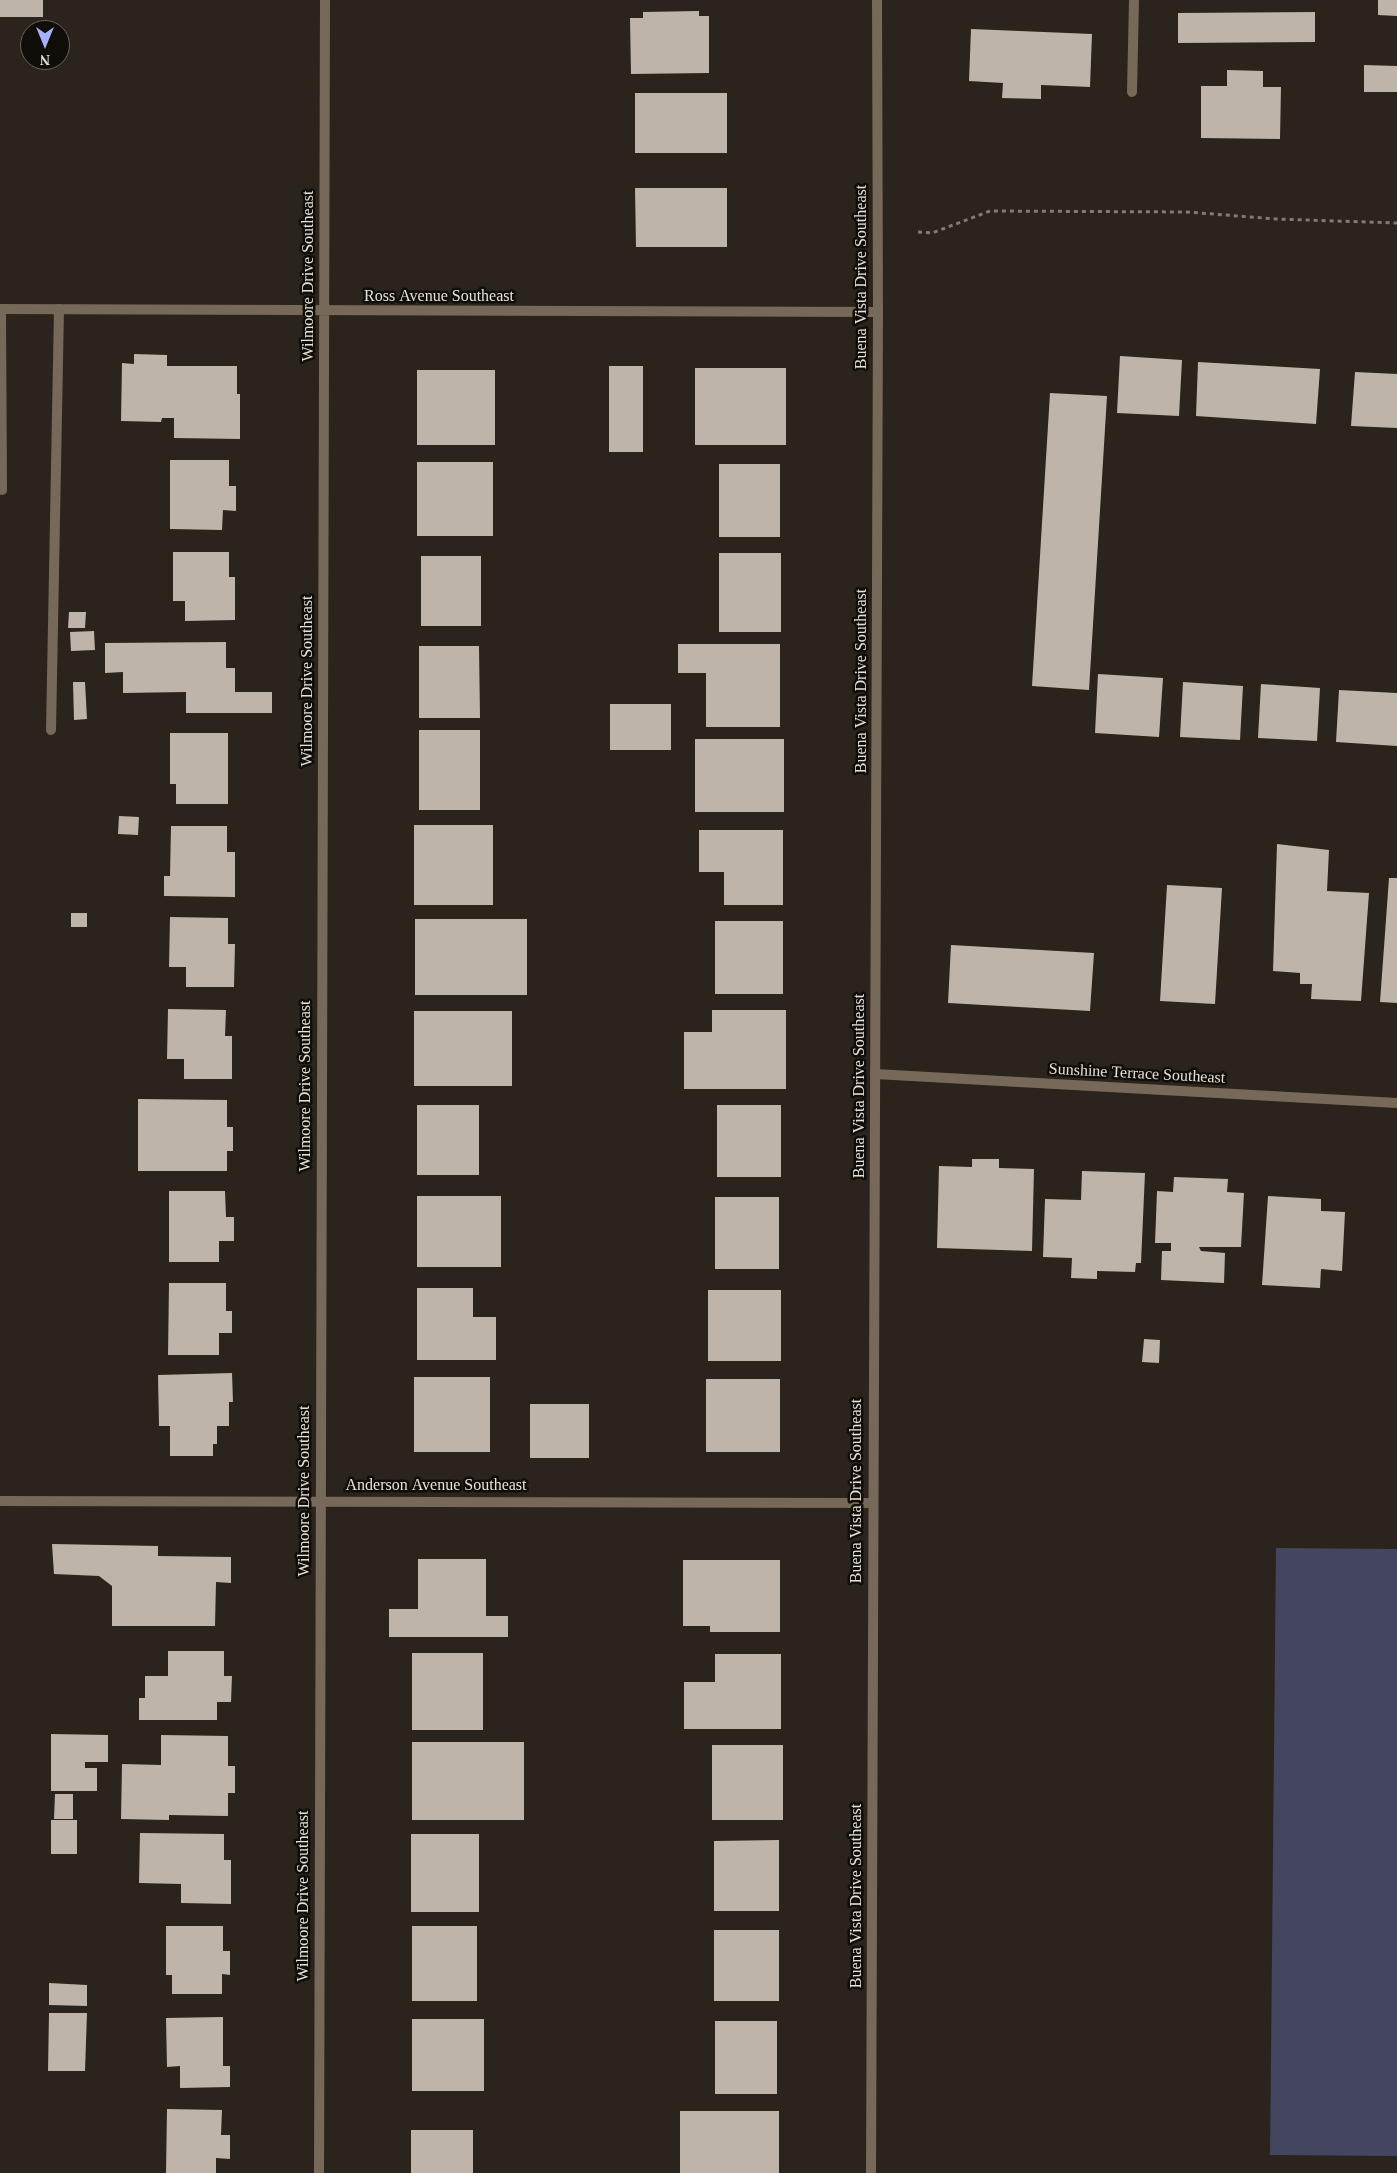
<!DOCTYPE html>
<html>
<head>
<meta charset="utf-8">
<style>
  body { margin:0 }
  #map { position:relative; width:1397px; height:2173px; overflow:hidden; background:#2b241c; font-family:Georgia,serif }
  canvas { display:block }
  .north { position:absolute; left:20px; top:20px; width:50px; height:50px; box-sizing:border-box; background:#110e0a; border:1px solid #66625d; border-radius:50%; rotate:180deg; font-size:14px; font-weight:700; line-height:20px; text-align:center; color:#e5e0da }
  .north::after { content:''; display:block; margin:auto; width:18px; height:22px; background:#a7b1fc; clip-path:polygon(50% 0,100% 100%,50% 72%,0 100%) }
</style>
</head>
<body>
<div id="map">
<canvas width="1397" height="2173"></canvas>
<div class="north">N</div>
</div>
<script>
const context = document.querySelector('canvas').getContext('2d');
context.lineJoin = 'round';
function fill(path, color) { context.fillStyle = color; context.fill(path, 'evenodd'); }
const toPath = rows => new Path2D(rows.map(r => 'M' + r).join(''));
function strokePath(path, color, width, dash) { context.strokeStyle = color; context.lineWidth = width; context.lineCap = dash ? 'butt' : 'round'; context.setLineDash(dash || []); context.stroke(path); }
function label(font, color, halo, rows, align = 'center') {
  context.font = font + ' Georgia,serif'; context.lineWidth = 5; context.setLineDash([]); context.textBaseline = 'middle'; context.strokeStyle = halo; context.fillStyle = color; for (const [text, x, y, turn = 0] of rows) {
    context.save(); context.translate(x, y); context.rotate((+turn || 0) * Math.PI / 180); context.textAlign = isNaN(turn) ? turn : align; if (halo) context.strokeText(text, 0, 0); context.fillText(text, 0, 0); context.restore();
  }
}
const green = toPath([
  [1276,1548,1397,1549,1397,2156,1270,2155]
]);
const building = toPath([
  [0,0,43,0,43,17,0,17],
  [1378,0,1397,0,1397,16,1378,15],
  [699,11,699,16,709,16,709,73,631,74,630,18,643,18,643,12],
  [1315,12,1315,42,1178,43,1178,13],
  [971,29,1092,34,1090,87,1041,85,1041,99,1002,98,1003,83,969,81],
  [1364,65,1397,66,1397,92,1364,92],
  [1227,70,1263,71,1263,87,1281,87,1280,139,1201,138,1201,86,1227,86],
  [635,93,727,93,727,153,635,153],
  [635,188,727,188,727,247,636,247],
  [134,354,167,355,167,366,237,366,237,394,240,394,240,439,174,438,174,418,162,418,161,422,121,421,122,363,134,364],
  [1120,356,1182,360,1179,416,1117,413],
  [1198,362,1320,369,1316,424,1196,416],
  [609,366,643,366,643,452,609,452],
  [695,368,786,368,786,445,695,445],
  [417,370,495,370,495,445,417,445],
  [1355,372,1397,374,1397,428,1351,426],
  [1050,393,1107,396,1089,690,1032,686],
  [170,460,229,460,229,486,236,486,236,511,223,510,222,530,170,529],
  [417,462,493,462,493,536,417,536],
  [719,464,780,464,780,537,719,537],
  [173,552,229,552,229,577,235,577,235,620,185,621,185,601,173,601],
  [719,553,781,553,781,632,719,632],
  [421,556,481,556,481,626,421,626],
  [69,612,86,612,85,628,68,628],
  [94,631,95,650,71,651,70,632],
  [226,642,226,668,235,668,235,692,272,692,272,713,186,713,186,692,123,693,123,672,105,673,105,643],
  [678,644,780,644,780,727,706,727,706,673,678,673],
  [419,646,479,646,480,718,419,718],
  [1098,674,1163,678,1159,737,1095,733],
  [73,682,85,682,87,719,74,720],
  [1183,682,1243,686,1240,740,1180,737],
  [1261,684,1320,688,1317,741,1258,738],
  [1339,690,1397,693,1397,746,1336,742],
  [610,704,671,704,671,750,610,750],
  [419,730,480,730,480,810,419,810],
  [170,733,228,733,228,804,176,804,176,784,170,784],
  [695,739,784,739,784,812,695,812],
  [119,816,139,817,138,835,118,834],
  [414,825,493,825,493,905,414,905],
  [171,826,227,826,227,852,235,852,235,897,164,896,164,876,170,876],
  [699,830,783,830,783,905,724,905,724,872,699,872],
  [1277,844,1329,850,1327,891,1369,893,1361,1001,1311,999,1312,984,1300,984,1300,973,1273,971],
  [1389,878,1397,878,1397,1003,1380,1002],
  [1167,885,1222,888,1215,1004,1160,1001],
  [71,913,87,913,87,927,71,927],
  [170,917,228,918,228,944,235,944,234,987,186,987,186,967,169,967],
  [415,919,527,919,527,995,415,995],
  [715,921,783,921,783,994,715,994],
  [951,945,1094,953,1090,1011,948,1003],
  [168,1009,226,1010,225,1036,232,1036,232,1079,184,1079,184,1059,167,1059],
  [712,1010,786,1010,786,1089,684,1089,684,1032,712,1032],
  [414,1011,512,1011,512,1086,414,1086],
  [138,1099,227,1100,227,1127,233,1127,233,1151,227,1151,227,1171,138,1171],
  [417,1105,479,1105,479,1175,417,1175],
  [717,1105,781,1105,781,1177,717,1177],
  [972,1159,999,1159,999,1168,1034,1169,1032,1251,937,1248,939,1166,972,1167],
  [1082,1171,1145,1173,1141,1263,1136,1263,1135,1272,1097,1271,1097,1279,1071,1278,1072,1258,1043,1257,1045,1199,1081,1200],
  [1174,1177,1228,1179,1227,1192,1244,1193,1241,1247,1199,1247,1201,1251,1225,1253,1224,1283,1161,1280,1162,1251,1171,1251,1171,1243,1155,1243,1157,1191,1173,1192],
  [169,1191,225,1191,226,1217,234,1217,234,1241,219,1241,219,1262,169,1262],
  [417,1196,501,1196,501,1267,417,1267],
  [1268,1196,1321,1199,1321,1211,1345,1212,1342,1271,1321,1269,1320,1288,1262,1285],
  [715,1197,779,1197,779,1269,715,1269],
  [169,1283,226,1283,226,1311,232,1311,232,1333,219,1333,219,1355,168,1355],
  [417,1288,473,1288,473,1317,496,1317,496,1360,417,1360],
  [708,1290,781,1290,781,1361,708,1361],
  [1144,1339,1160,1340,1159,1363,1142,1362],
  [232,1373,233,1402,229,1402,229,1426,217,1426,217,1444,213,1444,213,1456,170,1456,170,1426,159,1426,158,1375],
  [414,1377,490,1377,490,1452,414,1452],
  [706,1379,780,1379,780,1452,706,1452],
  [530,1404,589,1404,589,1458,530,1458],
  [52,1544,158,1546,158,1556,231,1557,231,1583,216,1582,215,1626,112,1626,112,1586,99,1576,54,1574],
  [418,1559,486,1559,486,1616,508,1616,508,1637,389,1637,389,1609,418,1609],
  [683,1560,780,1560,780,1632,710,1632,710,1626,683,1626],
  [168,1651,224,1651,224,1676,232,1676,231,1702,217,1702,217,1720,139,1720,139,1698,145,1698,145,1676,168,1676],
  [412,1653,483,1653,483,1730,412,1730],
  [715,1654,781,1654,781,1729,684,1729,684,1682,715,1682],
  [51,1734,108,1735,108,1762,85,1762,85,1768,97,1768,97,1791,51,1791],
  [161,1735,228,1736,228,1766,235,1766,235,1793,228,1793,228,1816,169,1815,169,1820,121,1819,122,1764,161,1765],
  [412,1742,524,1742,524,1820,412,1820],
  [712,1745,783,1745,783,1820,712,1820],
  [55,1794,73,1794,73,1819,54,1819],
  [51,1820,77,1820,77,1854,51,1854],
  [140,1833,224,1834,224,1860,231,1860,231,1904,181,1903,181,1884,139,1883],
  [411,1834,479,1834,479,1912,411,1912],
  [779,1840,779,1911,714,1911,714,1841],
  [166,1926,223,1926,223,1951,230,1951,230,1975,222,1974,222,1994,172,1994,172,1975,166,1975],
  [412,1926,477,1926,477,2001,412,2001],
  [714,1930,779,1930,779,2001,714,2001],
  [49,1983,87,1985,87,2006,49,2005],
  [49,2013,87,2013,85,2071,48,2071],
  [223,2017,223,2066,230,2066,230,2087,180,2088,180,2066,167,2067,166,2018],
  [412,2019,484,2019,484,2091,412,2091],
  [715,2021,777,2021,777,2094,715,2094],
  [167,2109,222,2110,221,2135,230,2135,230,2159,216,2158,216,2173,166,2173],
  [680,2111,779,2111,779,2173,680,2173],
  [411,2130,473,2130,473,2173,411,2173]
]);
const path = toPath([
  [918,232,932,233,990,211,1187,212,1276,219,1397,223]
]);
const service = toPath([
  [1,309,2,490],
  [51,730,59,309]
]);
const minor = toPath([
  [1132,92,1134,0],
  [0,309,878,312],
  [875,1074,1397,1103],
  [0,1501,872,1503],
  [319,2173,325,0]
]);
const tertiary = toPath([
  [871,2173,878,312,877,0]
]);
const streetNames = [
  ["Wilmoore Drive Southeast",309,276,-90],
  ["Buena Vista Drive Southeast",862,277,-90],
  ["Ross Avenue Southeast",439,297],
  ["Wilmoore Drive Southeast",308,681,-90],
  ["Buena Vista Drive Southeast",862,681,-90],
  ["Sunshine Terrace Southeast",1137,1074,3],
  ["Wilmoore Drive Southeast",306,1086,-90],
  ["Buena Vista Drive Southeast",860,1086,-90],
  ["Anderson Avenue Southeast",436,1486],
  ["Wilmoore Drive Southeast",305,1491,-90],
  ["Buena Vista Drive Southeast",857,1491,-90],
  ["Wilmoore Drive Southeast",304,1896,-90],
  ["Buena Vista Drive Southeast",857,1896,-90]
];
fill(green, '#43465e');
fill(building, '#beb4aa');
strokePath(path, '#817b74', 3, [4, 4]);
strokePath(service, '#766959', 10);
strokePath(minor, '#766959', 10);
strokePath(tertiary, '#766959', 10);
label('16px', '#e5e0da', '#110e0a', streetNames);
</script>
</body>
</html>
